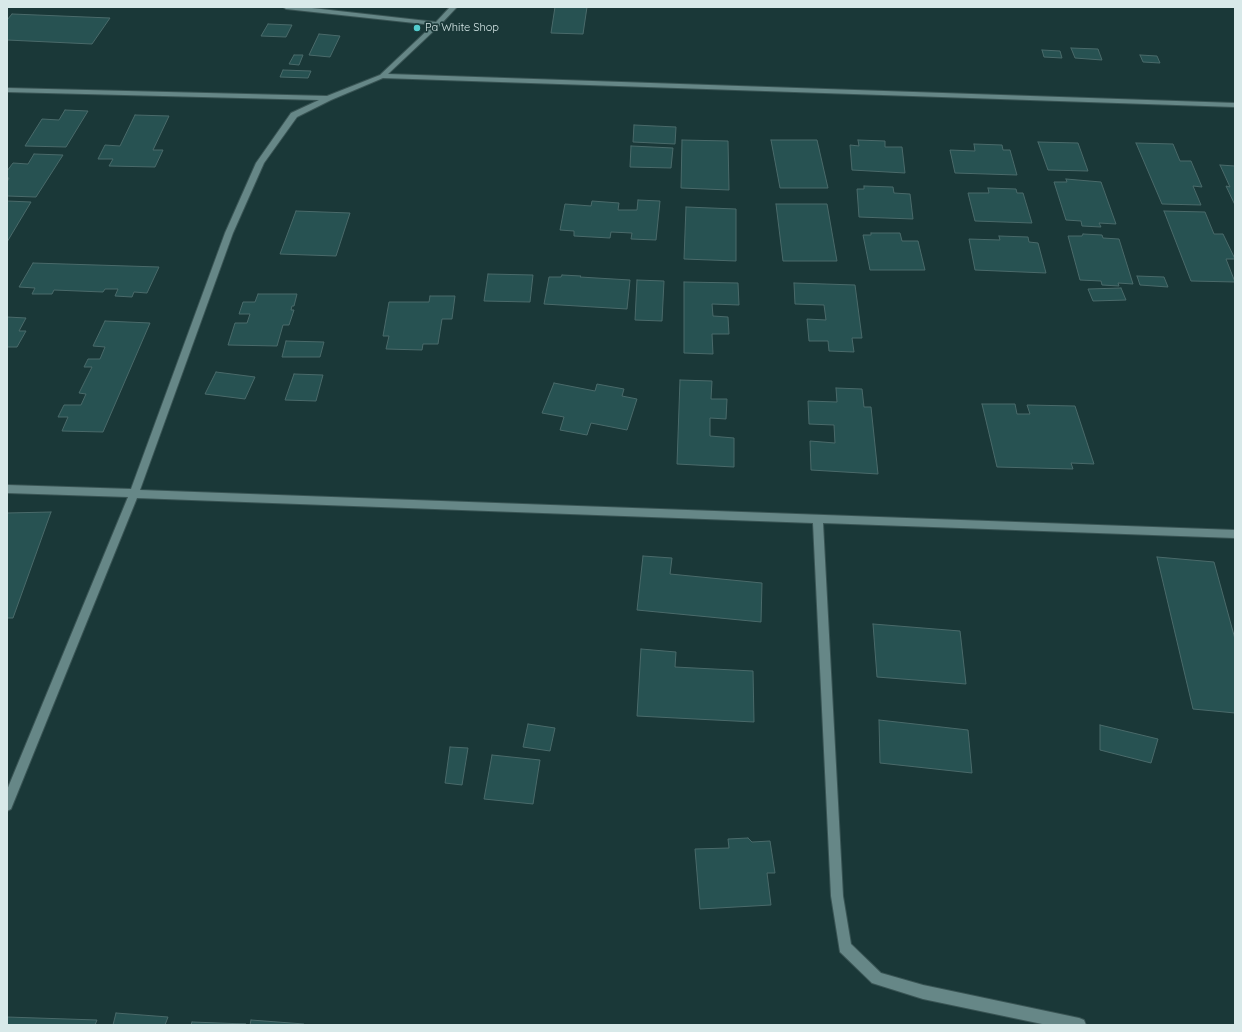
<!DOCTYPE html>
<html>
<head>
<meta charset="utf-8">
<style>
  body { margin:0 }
  #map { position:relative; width:1242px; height:1032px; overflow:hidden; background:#1a3838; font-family:Quicksand,sans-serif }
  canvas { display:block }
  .frame { position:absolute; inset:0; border:8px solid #d8e9e9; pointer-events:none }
</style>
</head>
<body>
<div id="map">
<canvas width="1242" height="1032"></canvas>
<div class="frame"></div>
</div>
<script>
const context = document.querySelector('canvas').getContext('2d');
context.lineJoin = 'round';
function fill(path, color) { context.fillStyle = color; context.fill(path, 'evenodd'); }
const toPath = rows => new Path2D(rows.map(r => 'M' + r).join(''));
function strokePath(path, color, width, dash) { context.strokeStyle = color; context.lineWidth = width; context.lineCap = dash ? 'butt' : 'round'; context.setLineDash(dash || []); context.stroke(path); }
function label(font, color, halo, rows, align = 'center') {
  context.font = font + ' Quicksand,sans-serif'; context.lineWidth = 3.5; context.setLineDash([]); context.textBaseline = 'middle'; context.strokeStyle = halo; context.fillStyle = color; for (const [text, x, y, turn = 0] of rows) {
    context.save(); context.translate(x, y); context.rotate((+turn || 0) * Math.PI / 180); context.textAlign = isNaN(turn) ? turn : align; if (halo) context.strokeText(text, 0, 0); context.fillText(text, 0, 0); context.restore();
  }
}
const building = toPath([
  [555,7,587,7,583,34,551,33,555,7],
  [12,14,110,18,92,44,7,40,7,20,12,14],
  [268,24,292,25,286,37,261,36,268,24],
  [319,34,340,36,330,57,309,55,319,34],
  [1071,48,1098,49,1102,60,1075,58,1071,48],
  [1042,50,1060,51,1062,58,1044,57,1042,50],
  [294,55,303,55,299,65,289,64,294,55],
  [1140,55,1157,56,1160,63,1143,62,1140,55],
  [283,70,311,71,308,78,280,77,283,70],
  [65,110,88,111,66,147,25,146,42,119,59,120,65,110],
  [135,115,169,116,153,150,163,150,155,167,109,166,113,159,98,159,105,145,120,146,135,115],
  [634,125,676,127,675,144,633,142,634,125],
  [682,140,728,141,729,190,681,188,682,140],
  [771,140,817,140,828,188,780,188,771,140],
  [858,140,885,141,885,147,902,147,905,173,852,170,850,145,859,146,858,140],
  [1038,142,1078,143,1088,171,1048,170,1038,142],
  [1136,143,1173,144,1180,161,1191,161,1202,187,1193,186,1201,205,1162,204,1136,143],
  [974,144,1002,145,1003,150,1010,150,1017,175,955,173,950,150,975,151,974,144],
  [631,146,673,148,671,168,630,167,631,146],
  [34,154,63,155,36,197,7,196,7,182,9,178,7,178,7,171,13,163,28,164,34,154],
  [1220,165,1235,166,1235,205,1226,186,1230,187,1220,165],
  [1066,179,1101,182,1116,224,1099,223,1101,227,1082,226,1081,221,1066,220,1054,182,1067,182,1066,179],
  [864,186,893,187,894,193,910,194,913,219,859,217,857,189,864,189,864,186],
  [988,188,1016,189,1017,193,1023,193,1032,223,975,221,968,193,989,193,988,188],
  [638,200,660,201,656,240,631,239,632,233,611,232,610,238,574,236,574,231,560,230,565,204,591,206,592,201,619,203,618,210,637,210,638,200],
  [7,201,31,202,7,242,7,201],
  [776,204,827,204,837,261,783,261,776,204],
  [686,207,736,209,736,261,684,259,686,207],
  [296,211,350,213,336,256,280,254,296,211],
  [1164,211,1205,212,1214,234,1223,234,1235,259,1226,259,1235,282,1191,281,1164,211],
  [871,233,900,233,902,241,918,241,925,270,870,270,863,235,871,235,871,233],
  [1083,234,1102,235,1103,238,1119,239,1133,284,1118,283,1119,286,1102,285,1101,281,1080,280,1068,236,1082,236,1083,234],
  [999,236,1028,237,1029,242,1038,243,1046,273,975,270,969,239,1000,240,999,236],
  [33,263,159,267,147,293,134,292,132,297,115,296,118,289,105,289,103,292,54,290,52,294,32,294,35,288,19,287,33,263],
  [488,274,533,275,530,302,484,301,488,274],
  [562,275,581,276,580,277,630,280,627,309,544,304,549,277,561,277,562,275],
  [1137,276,1164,277,1168,287,1140,285,1137,276],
  [637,280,664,281,662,321,635,320,637,280],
  [684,282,738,283,739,305,712,304,713,316,728,317,729,334,712,334,713,354,684,353,684,282],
  [794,283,855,285,862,338,852,338,854,352,829,351,828,341,809,341,807,319,826,320,824,305,795,304,794,283],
  [1121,288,1126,300,1093,301,1088,289,1121,288],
  [258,294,297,294,294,306,292,306,291,310,294,310,289,325,283,325,277,346,228,345,235,323,247,323,250,314,239,314,243,302,255,302,258,294],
  [430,296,455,296,452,319,442,319,438,344,423,344,422,350,386,349,389,336,383,336,389,302,429,302,430,296],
  [7,317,26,318,19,331,26,331,17,347,7,347,7,317],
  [105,321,150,323,103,432,62,431,68,417,58,417,64,405,81,405,86,394,79,393,92,367,84,367,88,359,100,359,105,347,93,346,105,321],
  [286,341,324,342,320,357,282,357,286,341],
  [216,372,255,377,245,399,205,394,216,372],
  [294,374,323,375,316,401,285,400,294,374],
  [680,380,712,381,711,399,727,399,726,419,710,418,710,436,734,438,734,467,677,464,680,380],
  [554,383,595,391,597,384,624,389,622,396,637,399,627,430,591,423,587,435,560,430,564,417,542,413,554,383],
  [836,388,862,389,864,407,871,407,878,474,811,470,810,441,835,443,834,425,809,424,808,401,837,402,836,388],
  [982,404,1015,404,1017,414,1030,414,1027,405,1075,406,1094,464,1071,463,1073,469,997,467,982,404],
  [51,512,13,618,7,618,7,513,51,512],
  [643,556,672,558,670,574,762,583,761,622,637,610,643,556],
  [1157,557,1214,562,1235,639,1235,713,1193,709,1157,557],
  [873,624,960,631,966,684,877,677,873,624],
  [641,649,676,652,675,667,753,671,754,722,637,716,641,649],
  [879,720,968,730,972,773,880,763,879,720],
  [528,724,555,728,550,751,523,747,528,724],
  [1100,725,1158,739,1151,763,1100,750,1100,725],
  [450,747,468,748,462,785,445,783,450,747],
  [492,755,540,760,533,804,484,799,492,755],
  [748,838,752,842,770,841,775,873,767,873,771,905,700,909,695,849,729,848,728,839,748,838],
  [116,1013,168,1017,165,1025,113,1025,116,1013],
  [7,1017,97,1020,95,1025,7,1025,7,1017],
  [251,1020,304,1024,303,1025,250,1025,251,1020],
  [192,1022,246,1024,191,1025,192,1022]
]);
const minor = toPath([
  [283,7,303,7,436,22,450,7,457,7,440,25,388,74,1235,103,1235,107,383,78,331,100,297,117,264,163,233,233,140,490,1235,530,1235,538,823,523,843,896,851,944,881,973,923,985,1079,1018,1084,1020,1086,1025,1047,1025,923,999,872,983,840,952,831,896,813,523,137,498,11,809,7,811,7,790,128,497,7,493,7,485,131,489,225,233,256,163,291,113,319,100,7,92,7,88,327,96,380,75,433,25,286,9,283,7]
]);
const markers = [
  [417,28,4,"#52cdce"]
];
const farPoinames = [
  ["Pa White Shop",425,28]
];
fill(building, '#275252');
strokePath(building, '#4a6a6a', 1);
strokePath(minor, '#395454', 2);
fill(minor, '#668787');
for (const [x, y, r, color] of markers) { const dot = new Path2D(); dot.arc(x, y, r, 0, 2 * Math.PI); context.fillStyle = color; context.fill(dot); strokePath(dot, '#1a3838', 1.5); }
label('11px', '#d8e9e9', '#1a3838', farPoinames, 'left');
</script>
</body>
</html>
